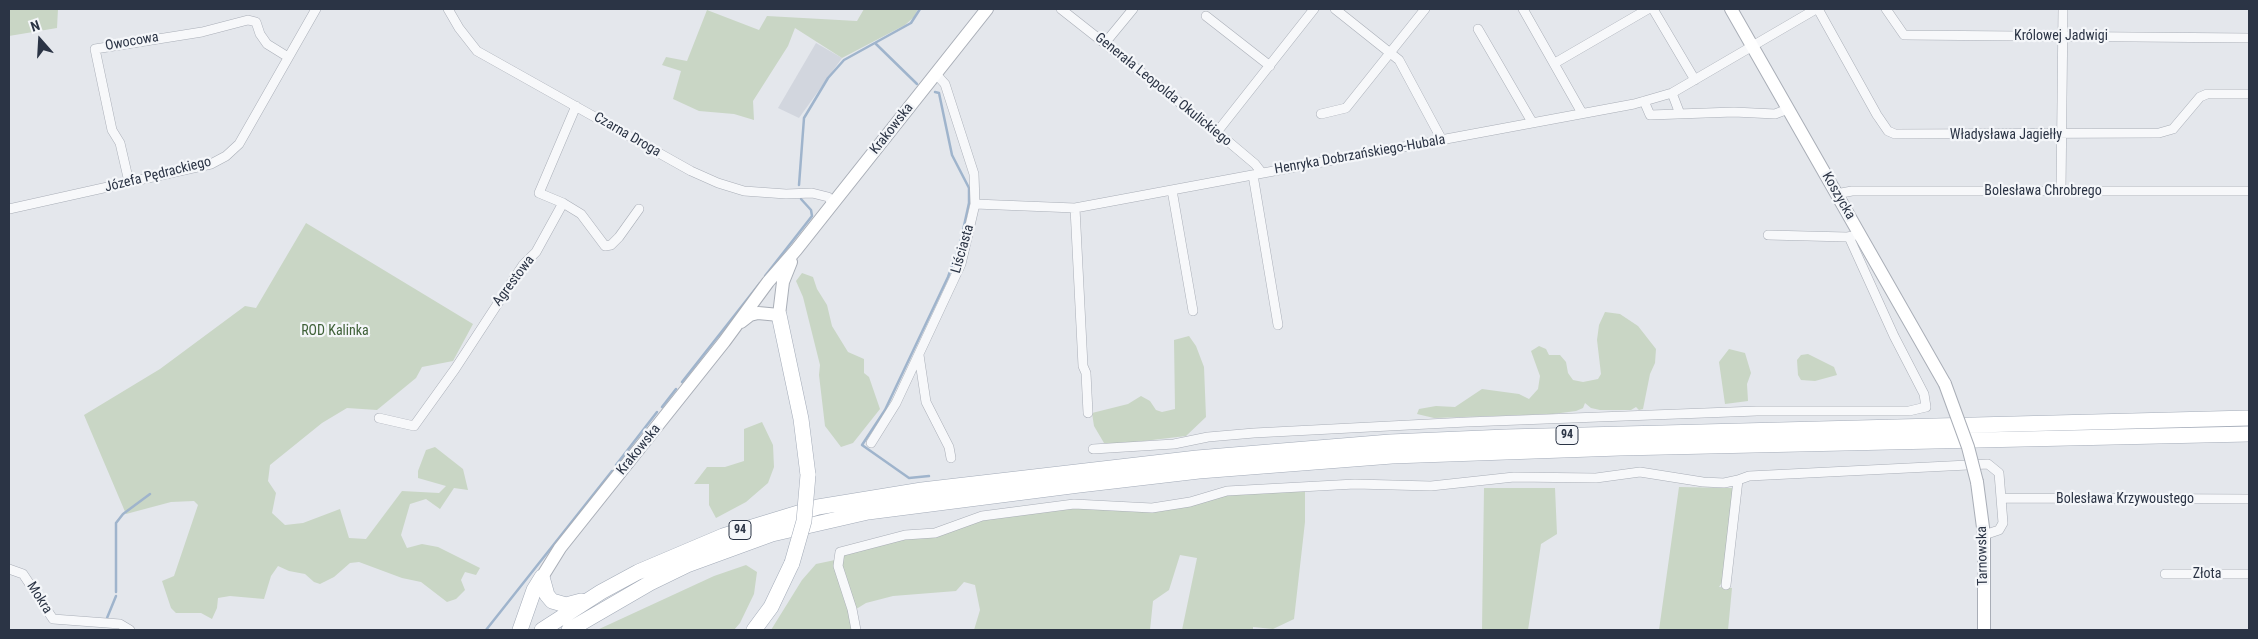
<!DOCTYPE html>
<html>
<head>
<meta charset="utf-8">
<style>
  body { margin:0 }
  #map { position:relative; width:2258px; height:639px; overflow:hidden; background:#e4e7ec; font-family:"Roboto Condensed",sans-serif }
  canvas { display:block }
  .frame { position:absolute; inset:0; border:10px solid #2b3445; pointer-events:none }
  .north { position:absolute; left:15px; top:15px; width:50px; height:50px; -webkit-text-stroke:4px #f4f6f9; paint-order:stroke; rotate:341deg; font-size:14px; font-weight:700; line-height:20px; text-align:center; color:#2b3445 }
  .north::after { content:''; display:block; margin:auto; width:18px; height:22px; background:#2b3445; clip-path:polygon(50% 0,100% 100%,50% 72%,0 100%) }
</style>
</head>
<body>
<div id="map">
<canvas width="2258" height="639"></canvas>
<div class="frame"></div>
<div class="north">N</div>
</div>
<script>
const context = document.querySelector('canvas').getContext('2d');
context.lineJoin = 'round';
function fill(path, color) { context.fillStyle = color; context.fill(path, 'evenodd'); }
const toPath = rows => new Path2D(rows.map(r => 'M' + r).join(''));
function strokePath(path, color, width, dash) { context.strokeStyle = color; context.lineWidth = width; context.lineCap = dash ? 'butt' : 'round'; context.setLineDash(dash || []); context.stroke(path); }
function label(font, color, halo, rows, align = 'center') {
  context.font = font + ' "Roboto Condensed",sans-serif'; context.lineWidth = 4.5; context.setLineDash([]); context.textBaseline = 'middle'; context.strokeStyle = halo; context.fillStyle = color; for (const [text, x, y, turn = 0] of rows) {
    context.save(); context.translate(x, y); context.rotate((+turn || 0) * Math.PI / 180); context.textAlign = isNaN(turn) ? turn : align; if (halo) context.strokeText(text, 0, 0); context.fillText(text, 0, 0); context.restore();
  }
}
const built = toPath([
  [816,43,842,58,799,118,778,108]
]);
const green = toPath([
  [9,9,58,9,57,28,9,36],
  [864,9,918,9,914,17,905,25,842,58,795,28,788,46,753,101,754,120,734,114,699,111,673,99,681,71,662,65,666,57,687,61,707,10,759,30,767,16,857,21],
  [306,223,473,324,453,361,422,367,416,378,377,410,347,408,322,423,270,465,268,481,276,493,272,513,285,525,303,523,340,509,349,538,366,539,402,491,439,493,446,486,418,478,418,471,426,450,435,447,463,469,468,490,454,488,440,509,426,499,410,504,401,535,407,548,422,544,438,547,480,568,476,575,465,572,461,580,465,590,456,599,447,602,421,582,402,578,359,562,350,563,334,577,320,584,314,582,305,574,289,571,278,566,271,576,264,599,230,596,218,598,217,608,212,619,201,613,176,613,171,608,162,581,174,576,198,505,194,501,171,502,126,514,84,415,160,369,245,306,256,308],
  [802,273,813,277,817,289,827,305,832,326,848,352,864,359,864,373,869,377,880,409,853,443,841,447,825,426,819,375,820,365,803,297,796,281],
  [1605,312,1620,314,1638,326,1656,349,1655,363,1650,374,1643,409,1639,410,1636,407,1631,410,1600,410,1591,408,1585,403,1583,408,1576,411,1553,414,1434,418,1417,414,1419,409,1436,406,1455,407,1482,389,1519,394,1529,399,1538,389,1540,376,1531,351,1539,346,1546,349,1549,355,1560,355,1566,362,1568,373,1573,380,1583,382,1598,379,1601,374,1597,340,1599,325],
  [1189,336,1196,346,1204,367,1206,417,1186,436,1110,445,1104,443,1094,426,1092,413,1128,404,1141,396,1150,401,1156,410,1162,412,1175,409,1174,340],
  [1729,349,1745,353,1751,373,1747,384,1748,401,1725,404,1719,362],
  [1808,354,1834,367,1837,375,1815,381,1801,380,1798,375,1797,360,1801,355],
  [762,422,773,445,774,467,768,483,746,502,716,518,709,505,709,484,694,484,707,467,725,467,744,461,744,429],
  [1305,487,1305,522,1294,619,1273,629,1253,627,1253,630,1182,630,1197,558,1180,555,1169,590,1153,601,1150,630,974,630,980,610,975,585,964,582,956,591,893,596,866,603,853,611,856,630,771,630,802,580,816,564,835,560,836,552,981,518,1066,506,1140,508,1205,497],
  [1679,487,1733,488,1723,581,1719,587,1732,588,1728,630,1659,630],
  [1484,488,1555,488,1557,534,1541,544,1528,630,1482,630],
  [746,565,757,572,754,594,740,623,734,630,597,630,714,576]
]);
const stream = toPath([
  [875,43,917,84],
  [799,185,804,118,828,78,844,60,911,23,920,9],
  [765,276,812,216,811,210,801,199],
  [682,382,760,283],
  [662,407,676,389],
  [616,465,657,412],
  [929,476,909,478,862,445,885,410,948,277,960,244,969,203,969,188,952,155,939,93,935,92],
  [116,592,116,523,123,514,150,494],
  [107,618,116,596],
  [486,630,612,471]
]);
const street = toPath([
  [448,9,459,28,477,51,691,171,718,183,744,191,786,194,812,193,828,197,833,203],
  [1061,9,1217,132,1255,164,1262,173],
  [1335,9,1399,60,1442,140],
  [1523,9,1582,113],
  [1653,9,1695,80],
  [1818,9,1877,115,1888,131,1895,134,2159,133,2173,129,2200,97,2207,94,2249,94],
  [1886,9,1904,35,2249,38],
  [1206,16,1270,66],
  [1478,29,1532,122],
  [1105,43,1133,9],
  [1555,63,1648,9],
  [1672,93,1680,114],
  [1644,101,1650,115,1734,112,1775,114,1788,109],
  [1321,114,1346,108,1425,9],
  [1217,132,1314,9],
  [1253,175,1278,325],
  [129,182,120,143,112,130,95,49,202,32,248,20,256,22,260,34,267,44,288,57],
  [1172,190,1193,311],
  [2061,191,2063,9],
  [1836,194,1852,191,2249,191],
  [563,203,581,214,605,246,611,245,619,237,639,209],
  [975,204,1075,208,1634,104,1672,93,1816,9],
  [1075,208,1083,366,1086,373,1088,413],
  [9,209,211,164,226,156,239,144,316,9],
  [1768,235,1847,237,1853,236],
  [919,355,926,402,949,447,951,458],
  [379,418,414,426,455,369,523,265,536,252,563,203,539,193,576,106],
  [871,443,896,403,961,264,975,204,974,174,945,84,936,74],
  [1093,449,1174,444,1208,437,1254,433,1467,422,1757,411,1909,411,1926,407,1924,394,1894,336,1849,237],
  [2002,498,2249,499],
  [9,569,23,574,53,619,120,624,130,630],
  [2165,574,2249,574],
  [1726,585,1738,480,1749,476,1988,464,1999,473,2003,523,1999,530,1984,535],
  [856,630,852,609,838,566,840,552,905,535,935,533,982,516,1074,504,1152,508,1190,502,1227,491,1355,484,1431,486,1514,477,1596,478,1640,472,1703,482,1724,483,1738,480]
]);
const secondary = toPath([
  [1731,9,1945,384],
  [779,315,783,282,791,262],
  [741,322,750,315,758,313,779,315],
  [1977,482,1984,535,1984,630],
  [542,577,560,548,724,342,768,282,796,250,987,9]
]);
const primary = toPath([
  [779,315,801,419,808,475],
  [542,577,547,595,552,601,566,605,581,601],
  [520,630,534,590,542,577],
  [542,630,601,592,638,572,723,536,818,507,922,490,1197,458,1390,442,1506,437,2249,418],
  [569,630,650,583,687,565,772,534,868,512,1079,485,1199,471,1392,456,1620,448,2249,434],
  [754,630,771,607,792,563]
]);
const secondaryBridge = toPath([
  [1945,384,1968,447,1977,482]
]);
const primaryBridge = toPath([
  [792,563,804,521,808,475]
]);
const shields = [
  [1567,435,22],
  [740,530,22]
];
const shieldNames = [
  ["94",1567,435],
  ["94",740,530]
];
const streetNames = [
  ["Królowej Jadwigi",2061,36],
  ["Owocowa",132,42,-10],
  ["Generała Leopolda Okulickiego",1163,90,39],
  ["Krakowska",892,129,-52],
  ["Czarna Droga",627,135,30],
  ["Władysława Jagiełły",2006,135],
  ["Henryka Dobrzańskiego-Hubala",1360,155,-10],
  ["Józefa Pędrackiego",158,175,-14],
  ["Bolesława Chrobrego",2043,191],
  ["Koszycka",1838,196,60],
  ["Liściasta",963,249,-74],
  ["Agrestowa",514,281,-53],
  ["Krakowska",639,450,-51],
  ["Bolesława Krzywoustego",2125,499],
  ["Tarnowska",1983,556,-91],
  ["Złota",2207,574],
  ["Mokra",39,598,58]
];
const parkNames = [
  ["ROD Kalinka",335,331]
];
fill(built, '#d2d6de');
fill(green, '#c9d6c5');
strokePath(stream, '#9fb4cc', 2.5);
strokePath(street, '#a9aeb7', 10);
strokePath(secondary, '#a9aeb7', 14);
strokePath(primary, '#a3abb8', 16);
strokePath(street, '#f7f8fa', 9);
strokePath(secondary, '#fff', 12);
strokePath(primary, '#fff', 15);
strokePath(secondaryBridge, '#a9aeb7', 14, []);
strokePath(primaryBridge, '#a3abb8', 16, []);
strokePath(secondaryBridge, '#fff', 12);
strokePath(primaryBridge, '#fff', 15);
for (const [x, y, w] of shields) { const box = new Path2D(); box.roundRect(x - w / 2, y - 9.5, w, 19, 4); context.fillStyle = '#f4f6f9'; context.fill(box); strokePath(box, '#2b3445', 1); }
label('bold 12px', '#2b3445', null, shieldNames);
label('14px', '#2b3445', '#f4f6f9', streetNames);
label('14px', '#3f6138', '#f4f6f9', parkNames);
</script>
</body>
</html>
